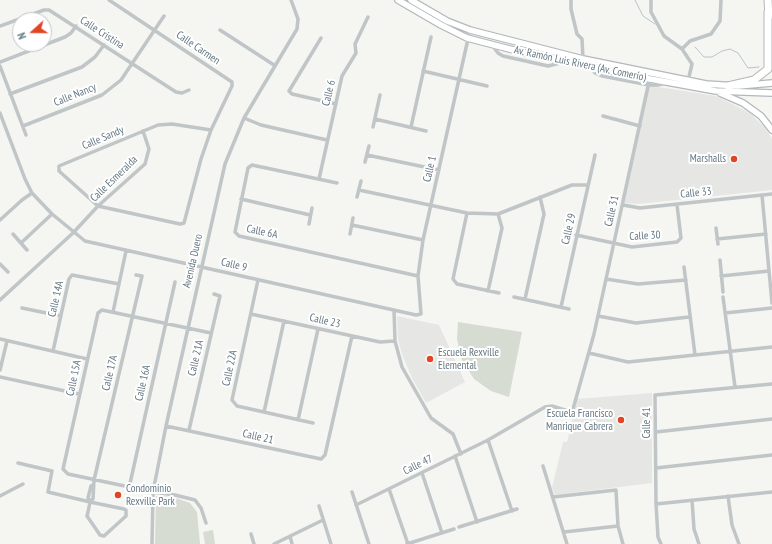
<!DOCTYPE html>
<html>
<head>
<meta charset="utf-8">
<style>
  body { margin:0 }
  #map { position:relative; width:772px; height:544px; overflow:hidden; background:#f5f5f1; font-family:"PT Sans Narrow",sans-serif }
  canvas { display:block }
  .north { position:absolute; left:12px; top:12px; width:40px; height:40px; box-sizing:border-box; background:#fff; border:1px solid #c1c9cd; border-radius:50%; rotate:249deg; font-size:11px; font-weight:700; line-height:16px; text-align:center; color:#647782 }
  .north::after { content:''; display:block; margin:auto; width:14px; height:18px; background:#e24524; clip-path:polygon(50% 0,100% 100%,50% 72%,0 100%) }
</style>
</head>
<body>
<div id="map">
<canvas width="772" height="544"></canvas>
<div class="north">N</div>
</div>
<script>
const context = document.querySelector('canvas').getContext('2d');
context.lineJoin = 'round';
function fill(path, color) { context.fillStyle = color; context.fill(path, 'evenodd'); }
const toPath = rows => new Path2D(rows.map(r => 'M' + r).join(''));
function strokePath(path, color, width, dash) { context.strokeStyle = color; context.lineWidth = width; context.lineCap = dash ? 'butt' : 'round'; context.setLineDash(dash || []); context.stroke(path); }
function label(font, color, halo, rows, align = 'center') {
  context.font = font + ' "PT Sans Narrow",sans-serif'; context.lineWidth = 4; context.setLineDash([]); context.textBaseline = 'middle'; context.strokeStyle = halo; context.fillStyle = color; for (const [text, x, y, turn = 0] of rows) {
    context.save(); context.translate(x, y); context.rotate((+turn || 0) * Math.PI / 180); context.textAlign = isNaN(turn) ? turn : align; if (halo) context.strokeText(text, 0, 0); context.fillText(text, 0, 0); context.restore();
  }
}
const built = toPath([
  [646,85,716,96,750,113,766,129,772,139,772,190,638,204,621,203],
  [397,316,439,325,465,382,426,403,412,378,403,357,398,340],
  [652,393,652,483,555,495,552,488,563,442,567,442,577,399]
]);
const green = toPath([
  [458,322,522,332,509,397,491,391,474,379,461,358,457,339],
  [156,496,173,497,190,503,197,512,200,544,155,544],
  [213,530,215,544,205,544,203,532]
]);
const stream = toPath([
  [635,0,643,16,655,24],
  [695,47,704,57,712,57,722,51,730,49,738,53,748,68,759,67]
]);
const street = toPath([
  [109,0,232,82,232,86,211,130,201,159,184,223,180,224,98,206,59,171,59,166,158,125,172,124,211,130],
  [571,0,571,9,577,34,582,39,583,59],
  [651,0,651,12,664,36,682,49,692,64,688,81],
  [0,26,44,10,49,10,176,92,182,93,189,90],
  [220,30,274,65],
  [321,38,289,91,292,94,336,104],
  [492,45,498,53,503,56,548,66,564,62],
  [682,49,690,41,711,34,720,21,721,0],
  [0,62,65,37,71,33,76,26],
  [0,66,26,135],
  [591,67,595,73,602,76,649,85,658,85,666,83],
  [423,71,487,86],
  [10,94,82,67,95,57,104,45],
  [0,113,25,179,32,193,52,214,85,241,416,315,421,314,418,276,423,240,470,30],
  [603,116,640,126],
  [244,118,261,125,327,140],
  [375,119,426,131],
  [23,126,102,95,121,80,164,16],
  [373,127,380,95],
  [411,127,431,37],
  [367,155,439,170],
  [365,162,369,146],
  [319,179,342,76,356,53,355,44,368,17],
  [337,183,252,165,248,168,235,232,239,236,418,276],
  [359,190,467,213,498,214,572,185,588,185],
  [762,195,772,303],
  [357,197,361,181],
  [241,199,310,215],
  [623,205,640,208,772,194],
  [467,213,453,279,457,284,499,293],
  [0,220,22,200,32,193],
  [309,224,312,208],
  [352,225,423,240],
  [716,228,718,244],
  [13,234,27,250],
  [350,234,353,218],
  [576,235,632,247,677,242,681,238,677,205],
  [717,239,766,234],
  [21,243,52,214],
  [720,260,723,292],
  [0,264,8,272],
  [684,267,695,355],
  [721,276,769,271],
  [606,279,638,284,686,280],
  [258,280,232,400,237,406,313,423],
  [488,291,502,228,498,214],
  [514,297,569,309],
  [723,297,735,387],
  [525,299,544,214,540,197],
  [0,300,73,233,98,206,145,164,149,149,143,131],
  [561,307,595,155],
  [22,308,61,316],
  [394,310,395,341,402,367,431,418,453,434,461,454],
  [113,312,126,251],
  [725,313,772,308],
  [251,314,380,342,395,341],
  [598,316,636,323,689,317],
  [0,339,87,359],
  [53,351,69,279,72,275,119,284],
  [589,353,628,362,772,347],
  [0,370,7,341],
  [0,377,79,394],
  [264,412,284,321],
  [298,420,318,329],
  [166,426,321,459,325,455,352,336],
  [189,430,220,296,214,294],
  [656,432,772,419],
  [488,440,512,511],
  [455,456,477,522],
  [18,463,52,471,48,492,90,502,124,509,126,510,126,516,104,536,100,535,87,516,88,512,90,502,90,501,88,498,91,486,93,485],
  [543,466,567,544],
  [656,468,772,455],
  [422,473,442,533],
  [129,488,175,282],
  [389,489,408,544],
  [352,492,369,544],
  [0,496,23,484],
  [728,496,732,525,739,544],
  [553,497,616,490,618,526,623,544],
  [692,500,694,529,699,544],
  [90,501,93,499,94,480,142,276,136,275],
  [656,504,772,492],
  [356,505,488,440,545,407,552,406,568,411,573,409,594,334,651,73],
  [319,506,331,544],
  [206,523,201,508,195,500,175,495,153,492,68,474,63,469,98,313,102,310,211,333],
  [459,527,517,509],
  [564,532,618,526],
  [251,534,254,544],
  [290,536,292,544],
  [152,544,153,492,166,426,225,164,244,118,297,29,298,19,291,0],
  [274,544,323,520],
  [407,544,454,529],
  [661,544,658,537,656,504,655,395,772,384]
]);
const primary = toPath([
  [398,0,441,25,467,38,525,53,650,79,716,91,772,93],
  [411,0,447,21,470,30,583,59,706,84,738,86,772,83],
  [720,93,743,103,761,116,772,130]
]);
const highway = toPath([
  [768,0,769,16],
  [728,86,754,80,768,69,768,12]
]);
const markers = [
  [734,159,4,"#e24524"],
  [430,359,4,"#e24524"],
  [621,420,4,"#e24524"],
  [118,495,4,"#e24524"]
];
const streetNames = [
  ["Calle Cristina",102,33,33],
  ["Calle Carmen",198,48,34],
  ["Av. Ramón Luis Rivera (Av. Comerío)",580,64,12],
  ["Calle 6",329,93,-77],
  ["Calle Nancy",75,95,-22],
  ["Calle Sandy",103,138,-23],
  ["Calle 1",430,169,-77],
  ["Calle Esmeralda",114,179,-44],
  ["Calle 33",696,193,-6],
  ["Calle 31",612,211,-77],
  ["Calle 29",569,229,-77],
  ["Calle 6A",262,232,12],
  ["Calle 30",645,236,-3],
  ["Avenida Duero",193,261,-77],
  ["Calle 9",234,265,13],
  ["Calle 14A",56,299,-77],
  ["Calle 23",325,321,13],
  ["Calle 21A",196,358,-77],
  ["Calle 22A",230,368,-78],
  ["Calle 17A",110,373,-77],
  ["Calle 15A",74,378,-78],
  ["Calle 16A",143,383,-77],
  ["Calle 41",647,423,-90],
  ["Calle 21",258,437,13],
  ["Calle 47",418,465,-26]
];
const poiNames = [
  ["Marshalls",726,159],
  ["Escuela Rexville",438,353,"left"],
  ["Elemental",438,366,"left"],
  ["Escuela Francisco",613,414],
  ["Manrique Cabrera",613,427],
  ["Condominio",126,489,"left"],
  ["Rexville Park",126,502,"left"]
];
fill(built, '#e6e6e5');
fill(green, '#d6dcd2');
strokePath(stream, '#b8c5c8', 1);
strokePath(primary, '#b3b8bb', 8);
strokePath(highway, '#b3b7b9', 9);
strokePath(street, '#c0c5c7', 3.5);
strokePath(primary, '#fff', 5.5);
strokePath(highway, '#fff', 7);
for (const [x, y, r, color] of markers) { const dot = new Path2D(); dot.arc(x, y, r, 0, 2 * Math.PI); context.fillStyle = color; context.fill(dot); strokePath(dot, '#fff', 1.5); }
label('11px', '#647782', '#fff', streetNames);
label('11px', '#647782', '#fff', poiNames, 'right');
</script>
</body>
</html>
